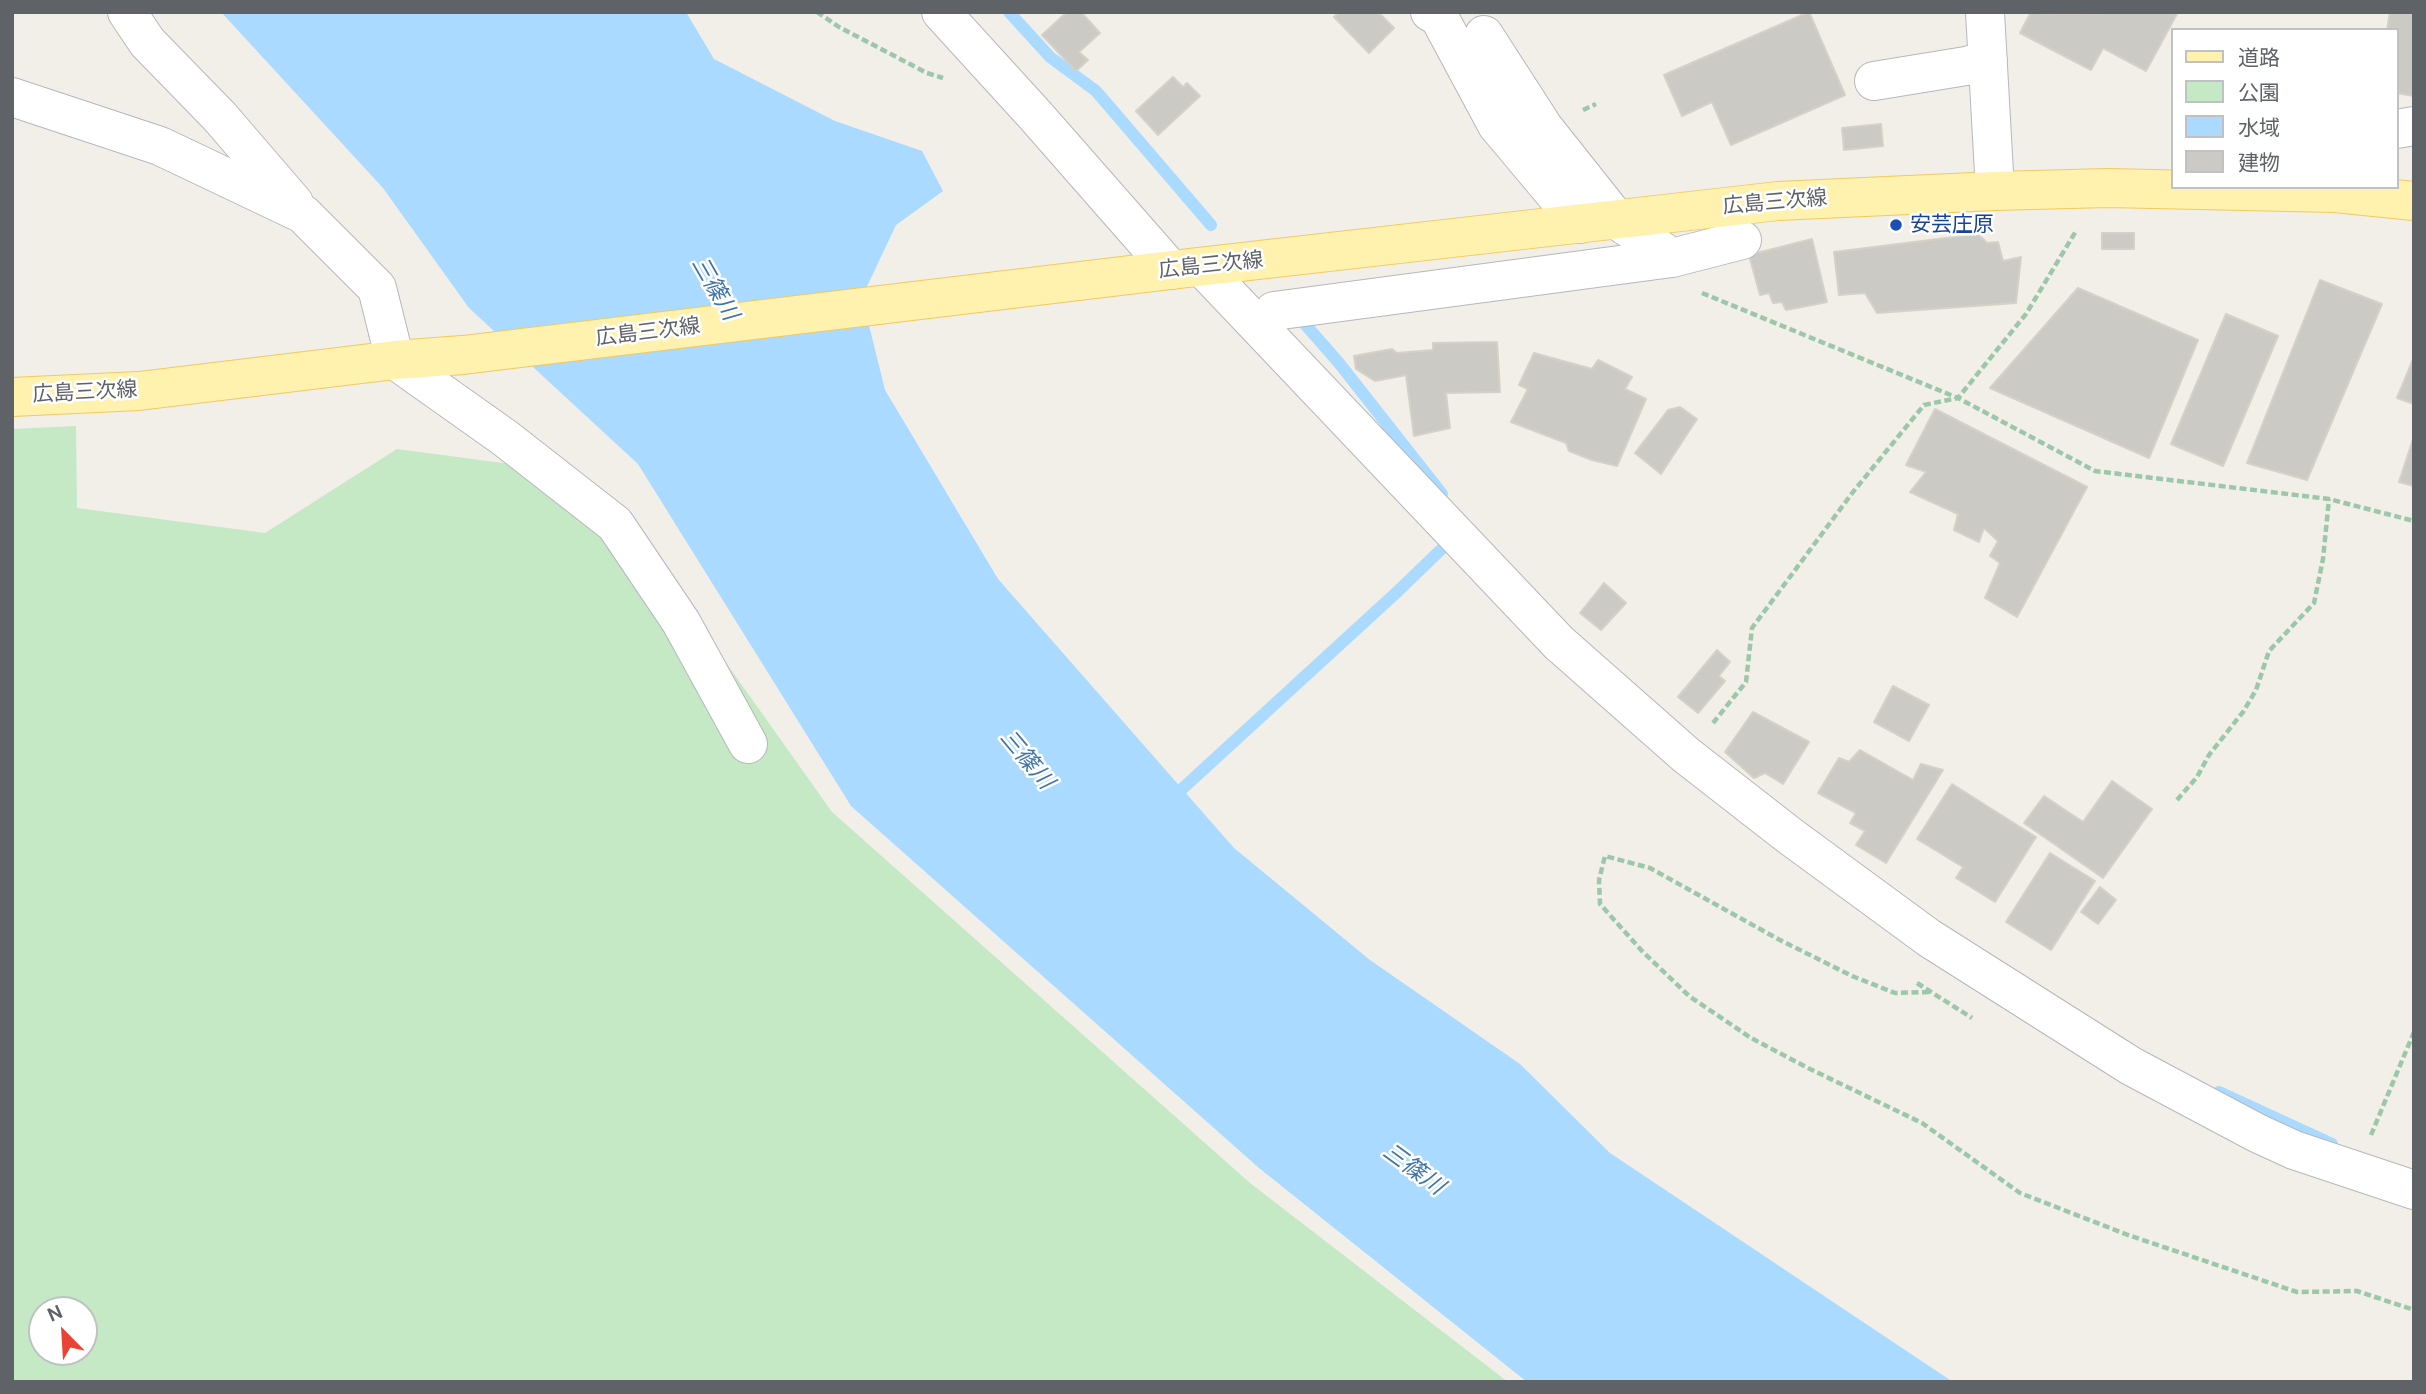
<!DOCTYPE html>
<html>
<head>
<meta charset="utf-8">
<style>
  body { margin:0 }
  #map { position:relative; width:2426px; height:1394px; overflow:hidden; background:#f1efe8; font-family:"DM Sans","Noto Sans JP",sans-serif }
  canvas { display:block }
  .frame { position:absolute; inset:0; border:14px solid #5f6368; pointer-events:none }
  .legend { position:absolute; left:2171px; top:28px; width:228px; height:161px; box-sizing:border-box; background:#fff; border:2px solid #bfc1c3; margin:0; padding:9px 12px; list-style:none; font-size:21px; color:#5f6368 }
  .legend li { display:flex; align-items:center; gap:14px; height:35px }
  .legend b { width:35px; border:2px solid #bfc1c3 }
  .north { position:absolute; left:28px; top:1296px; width:70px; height:70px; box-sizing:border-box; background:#fff; border:2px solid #bfc1c3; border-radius:50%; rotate:336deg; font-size:19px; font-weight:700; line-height:28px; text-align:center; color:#5f6368 }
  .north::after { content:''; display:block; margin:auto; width:24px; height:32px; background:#ea4335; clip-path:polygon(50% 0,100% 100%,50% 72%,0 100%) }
</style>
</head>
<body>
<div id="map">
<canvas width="2426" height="1394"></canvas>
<div class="frame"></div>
<ul class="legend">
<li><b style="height:9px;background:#fff2af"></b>道路</li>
<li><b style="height:19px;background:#c5e8c5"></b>公園</li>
<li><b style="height:19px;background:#aadaff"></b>水域</li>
<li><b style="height:19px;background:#cccac5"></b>建物</li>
</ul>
<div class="north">N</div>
</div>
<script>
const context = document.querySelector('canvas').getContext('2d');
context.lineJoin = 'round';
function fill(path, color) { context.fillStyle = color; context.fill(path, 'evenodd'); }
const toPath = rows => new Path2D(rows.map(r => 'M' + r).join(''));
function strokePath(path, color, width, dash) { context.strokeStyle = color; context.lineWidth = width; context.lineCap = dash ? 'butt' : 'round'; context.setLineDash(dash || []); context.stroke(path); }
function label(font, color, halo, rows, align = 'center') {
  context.font = font + ' "DM Sans","Noto Sans JP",sans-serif'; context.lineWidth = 5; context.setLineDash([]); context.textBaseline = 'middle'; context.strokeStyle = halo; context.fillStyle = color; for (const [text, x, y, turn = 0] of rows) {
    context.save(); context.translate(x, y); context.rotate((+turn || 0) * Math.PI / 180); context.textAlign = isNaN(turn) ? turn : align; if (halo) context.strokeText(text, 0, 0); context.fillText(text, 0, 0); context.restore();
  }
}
const green = toPath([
  [76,426,77,508,265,533,397,449,540,468,641,543,832,812,1250,1183,1508,1382,12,1382,12,429],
  [42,1310,84,1310,84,1352,42,1352]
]);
const water = toPath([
  [221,12,686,12,714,59,835,121,922,151,943,191,896,225,862,297,885,390,998,579,1234,848,1370,960,1520,1064,1610,1153,1953,1382,1527,1382,1259,1168,851,806,638,464,469,308,383,188]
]);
const stream = toPath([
  [1009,12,1050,57,1096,91,1211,225],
  [1297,315,1339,363,1442,494],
  [1170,800,1397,592,1454,537],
  [2219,1092,2332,1144]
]);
const building = toPath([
  [1067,12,1081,12,1100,33,1079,52,1088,60,1076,71,1042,35,1067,12],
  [1339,12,1378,12,1394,28,1369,53,1334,17,1339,12],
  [1809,12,1845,95,1731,145,1712,102,1682,116,1664,75,1809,12],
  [2031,12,2046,14,2178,12,2146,71,2103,48,2091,70,2020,33,2031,12],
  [2390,12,2414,12,2414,96,2396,93,2396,30,2387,30,2390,12],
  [1173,77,1183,87,1187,83,1200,96,1158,135,1136,111,1173,77],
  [1881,124,1883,146,1844,150,1842,128,1881,124],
  [2102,233,2134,233,2134,249,2102,249,2102,233],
  [1978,234,1987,243,1998,242,2003,261,2021,257,2016,303,1877,313,1865,293,1839,295,1834,252,1978,234],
  [1812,239,1827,302,1786,310,1782,302,1773,303,1769,293,1760,295,1749,255,1812,239],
  [2320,280,2382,304,2307,480,2247,463,2320,280],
  [2078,288,2198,340,2149,458,1990,388,2078,288],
  [2226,314,2278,336,2223,466,2171,444,2226,314],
  [1497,342,1500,392,1446,393,1450,428,1414,436,1406,375,1375,381,1356,369,1354,356,1392,349,1397,353,1433,350,1433,343,1497,342],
  [1534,353,1592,369,1598,360,1632,377,1625,389,1646,399,1617,466,1592,460,1569,451,1566,443,1511,422,1528,389,1519,385,1534,353],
  [2414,357,2414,404,2397,398,2414,357],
  [1680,407,1697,419,1661,474,1635,453,1668,410,1680,407],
  [1935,409,2087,487,2017,617,1985,598,2000,563,1990,556,1998,541,1984,528,1979,542,1954,530,1958,514,1910,492,1926,472,1906,465,1935,409],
  [2414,436,2414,486,2399,482,2414,436],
  [1604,583,1626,603,1601,630,1580,613,1604,583],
  [1717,650,1730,662,1719,676,1725,681,1698,713,1678,697,1717,650],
  [1893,686,1929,705,1909,741,1874,722,1893,686],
  [1753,712,1809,742,1783,784,1765,773,1754,778,1725,752,1753,712],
  [1860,750,1913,780,1921,764,1943,770,1886,863,1856,845,1865,831,1850,823,1856,813,1818,793,1839,758,1849,762,1860,750],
  [2112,781,2152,809,2103,878,2024,823,2044,796,2083,822,2112,781],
  [1952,784,2036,837,1995,902,1956,878,1963,867,1917,839,1952,784],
  [2050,853,2095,881,2051,950,2006,922,2050,853],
  [2100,887,2116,900,2098,924,2081,912,2100,887]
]);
const path = toPath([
  [817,12,839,27,927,73,943,78],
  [1583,110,1596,104],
  [1702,293,1958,398,2095,471,2329,499,2414,521],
  [1713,723,1746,682,1752,628,1853,492,1924,405,1958,398,2026,314,2076,231],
  [2177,800,2197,777,2209,755,2243,712,2256,690,2269,651,2314,603,2323,559,2329,499],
  [1917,983,1972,1018],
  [1929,992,1895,993,1852,976,1778,939,1650,868,1605,856,1599,880,1600,904,1642,951,1689,996,1751,1038,1810,1069,1922,1123,2020,1193,2128,1235,2297,1292,2357,1291,2414,1310],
  [2371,1135,2414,1032]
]);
const street = toPath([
  [127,12,147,42,220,117,294,203],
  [941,12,1035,115,1171,270],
  [1430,12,1439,17,1497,125,1580,224],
  [1985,12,1995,191],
  [1484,35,1544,128,1617,220,1672,258,1742,240],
  [1874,81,1966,66,1988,60],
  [12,97,160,146,303,214,377,288,395,360,505,438,615,524,681,622,748,744],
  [2396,129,2414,126],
  [1202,267,1559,643,1686,755,1790,836,1929,938,2131,1066,2257,1133,2294,1150,2414,1190],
  [1274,311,1672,258]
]);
const primary = toPath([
  [12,397,139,391,395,360,463,355,1171,270,1778,201,1995,191,2108,188,2335,193,2414,201]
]);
const markers = [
  [1896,225,7,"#1a4fb4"]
];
const streetNames = [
  ["広島三次線",1775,203,-5],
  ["広島三次線",1211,266,-6],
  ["広島三次線",648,333,-7],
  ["広島三次線",85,393,-3]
];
const transitNames = [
  ["安芸庄原",1910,225]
];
const waterNames = [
  ["三篠川",714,289,60],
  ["三篠川",1026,760,50],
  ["三篠川",1413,1170,36]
];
fill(green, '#c5e8c5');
fill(water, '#aadaff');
strokePath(stream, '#aadaff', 12);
fill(building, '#cccac5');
strokePath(building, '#d6d1c6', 2);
strokePath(street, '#b5b8bc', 40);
strokePath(primary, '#f2c960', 40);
strokePath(path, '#9cc7a9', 4.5, [7, 3.5]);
strokePath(street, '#fff', 38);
strokePath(primary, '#fff2af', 38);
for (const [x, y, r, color] of markers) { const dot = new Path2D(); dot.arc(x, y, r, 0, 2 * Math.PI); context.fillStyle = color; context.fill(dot); strokePath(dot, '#fff', 2.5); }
label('21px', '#5f6368', '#fff', streetNames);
label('21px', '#164399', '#fff', transitNames, 'left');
label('italic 23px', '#4174aa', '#fff', waterNames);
</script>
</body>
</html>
